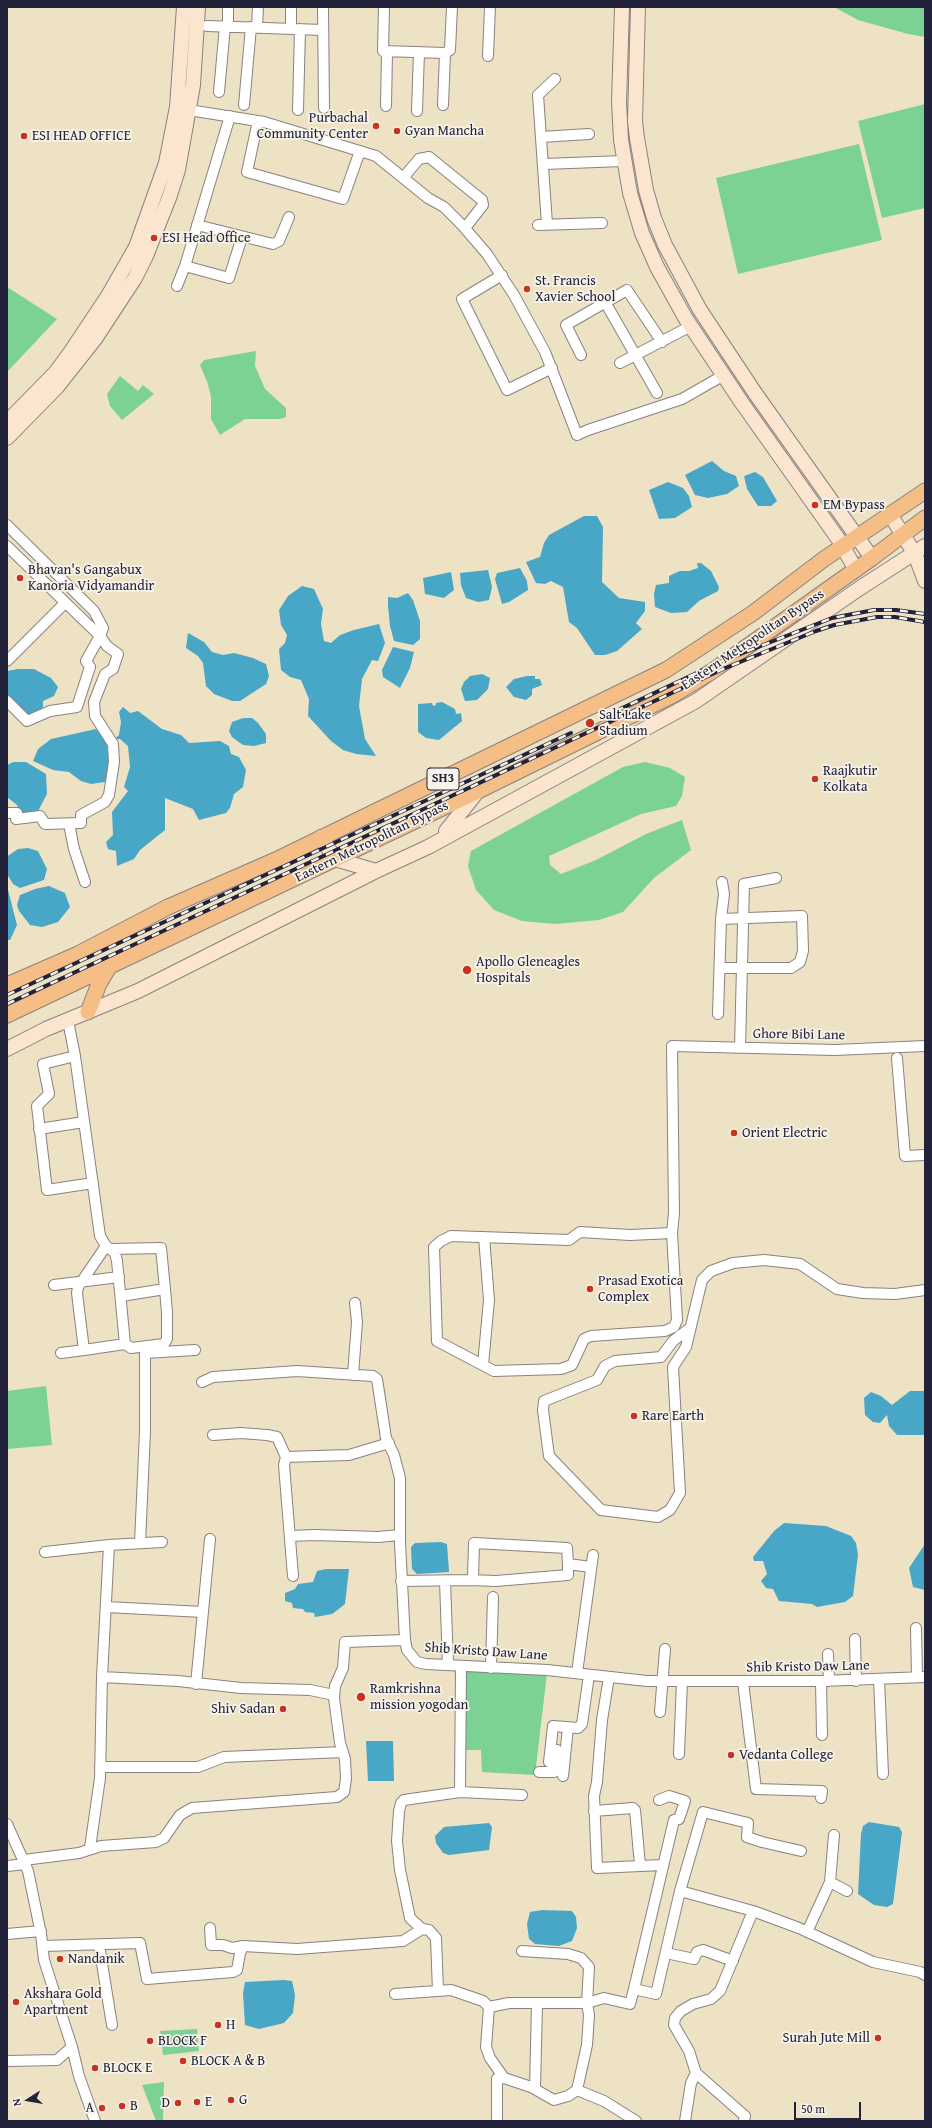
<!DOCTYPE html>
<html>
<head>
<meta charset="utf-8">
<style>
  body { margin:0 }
  #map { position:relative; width:932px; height:2128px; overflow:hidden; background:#eee2c4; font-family:"Gentium Book Plus",serif }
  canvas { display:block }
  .frame { position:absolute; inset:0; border:8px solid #22223b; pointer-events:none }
  .north { position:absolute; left:8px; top:2080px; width:40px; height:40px; -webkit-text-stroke:3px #f7f3e8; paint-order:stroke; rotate:258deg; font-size:11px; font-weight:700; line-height:16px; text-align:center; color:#22223b }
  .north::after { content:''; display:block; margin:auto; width:14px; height:18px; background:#22223b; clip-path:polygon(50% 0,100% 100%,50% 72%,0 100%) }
  .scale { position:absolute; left:794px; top:2102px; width:67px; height:18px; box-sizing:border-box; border:2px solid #22223b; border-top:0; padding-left:5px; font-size:12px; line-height:14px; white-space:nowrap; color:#22223b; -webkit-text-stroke:3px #f7f3e8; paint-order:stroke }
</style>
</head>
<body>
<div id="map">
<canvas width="932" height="2128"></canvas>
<div class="frame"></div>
<div class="north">N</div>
<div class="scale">50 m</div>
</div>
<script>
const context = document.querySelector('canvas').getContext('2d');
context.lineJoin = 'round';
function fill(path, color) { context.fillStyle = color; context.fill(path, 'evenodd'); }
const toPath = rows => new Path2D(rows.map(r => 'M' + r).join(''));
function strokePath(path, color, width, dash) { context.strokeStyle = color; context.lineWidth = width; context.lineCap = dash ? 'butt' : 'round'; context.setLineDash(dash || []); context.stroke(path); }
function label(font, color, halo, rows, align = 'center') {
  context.font = font + ' "Gentium Book Plus",serif'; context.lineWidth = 3.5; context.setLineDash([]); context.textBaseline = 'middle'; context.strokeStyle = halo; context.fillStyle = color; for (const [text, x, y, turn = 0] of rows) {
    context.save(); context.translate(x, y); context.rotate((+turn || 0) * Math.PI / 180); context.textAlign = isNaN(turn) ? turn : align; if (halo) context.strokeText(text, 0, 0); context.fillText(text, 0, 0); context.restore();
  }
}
const green = toPath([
  [834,7,925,7,925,37,908,34,858,20],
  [925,104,925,208,882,218,858,121],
  [859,144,882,240,738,274,716,178],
  [7,287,57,319,7,372],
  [256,351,255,366,265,389,286,408,286,417,280,419,245,419,220,435,211,419,211,397,208,384,200,365,204,360],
  [120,376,138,391,143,385,154,394,122,420,110,406,107,394],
  [645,762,670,768,685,777,682,796,676,806,641,814,549,856,550,865,561,874,596,860,646,834,682,820,691,850,654,878,623,912,599,920,555,924,522,921,494,910,476,890,468,866,471,851,623,767],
  [46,1386,52,1445,7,1449,7,1391],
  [463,1670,547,1673,535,1775,482,1772,481,1750,464,1750],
  [197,2029,199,2051,163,2055,160,2031],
  [164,2082,163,2121,156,2121,142,2085]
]);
const water = toPath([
  [712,461,724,471,736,476,739,486,727,494,708,498,695,495,685,475],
  [755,472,763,477,777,501,771,506,758,506,747,489,744,476],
  [668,482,683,488,689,496,692,507,675,518,659,519,649,490],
  [584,516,597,516,603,527,602,582,619,598,645,602,645,611,636,623,642,629,617,651,605,655,595,655,577,628,569,622,563,587,551,581,545,584,536,583,526,562,540,557,544,543,549,535],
  [697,563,701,563,711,571,719,587,718,591,699,601,687,612,671,613,655,607,654,594,656,585,669,583,669,576,680,571,689,571,698,568],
  [520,568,527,581,528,590,509,602,502,604,495,579,497,573],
  [488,570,492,587,489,600,478,602,466,598,461,585,460,573],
  [451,572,454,590,444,598,425,594,423,578],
  [302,586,314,589,323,609,321,624,324,641,331,643,340,635,354,630,379,624,385,643,378,661,372,660,362,679,359,706,365,739,376,756,356,754,343,750,331,741,308,716,309,699,301,680,290,677,281,670,279,649,285,643,287,635,281,625,279,610,288,596],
  [408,593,413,600,420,621,420,639,413,645,394,641,390,626,388,606,388,597,397,598],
  [188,633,204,642,212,652,223,655,234,653,253,658,266,664,269,676,266,684,240,701,232,701,214,694,206,686,203,663,198,656,186,648],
  [393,647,414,652,410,668,400,688,383,677,382,670],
  [18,669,34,669,51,678,58,687,54,696,43,701,43,711,36,715,24,714,7,695,7,671],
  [482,674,490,678,488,689,477,700,465,701,461,689,464,682,470,676],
  [527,676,535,676,535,679,540,679,542,685,532,689,532,695,526,700,514,697,506,687,514,679],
  [442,702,455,709,456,714,461,713,462,721,439,740,426,738,418,732,418,704,432,703,433,706,436,705,436,703],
  [123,707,130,713,138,711,162,729,181,735,189,743,220,741,229,746,231,754,239,757,246,770,243,787,234,794,230,808,226,813,199,820,193,809,165,798,165,830,140,850,134,859,117,866,116,851,108,849,106,842,113,835,112,812,128,791,124,787,130,767,128,746,120,739,115,739,119,735,121,722,119,712],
  [243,718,252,718,258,723,266,734,266,743,254,746,243,745,232,737,229,731,232,722],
  [96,729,107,744,109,764,105,782,91,784,81,781,69,772,53,770,33,761,38,749,51,739],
  [13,762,26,762,46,774,47,794,37,813,21,816,17,805,7,797,7,765],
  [28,848,38,851,47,869,44,880,20,888,13,884,7,874,7,858,9,855,18,849],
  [7,886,17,925,10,940,7,940],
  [49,886,65,893,70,907,58,922,42,927,30,925,19,911,17,905,20,895,35,889],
  [910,1391,925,1391,925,1435,897,1435,889,1426,887,1415,880,1423,873,1422,865,1415,864,1398,871,1392,881,1396,892,1405],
  [784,1523,826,1526,851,1536,856,1543,858,1555,853,1596,845,1602,817,1607,812,1604,779,1601,773,1589,766,1588,761,1581,767,1574,763,1561,754,1561,753,1557,774,1531],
  [441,1542,447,1544,449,1572,417,1574,412,1569,411,1547,415,1543],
  [925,1544,925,1590,913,1587,909,1568],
  [326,1569,349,1569,345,1604,340,1608,332,1614,315,1617,314,1613,305,1612,303,1609,293,1608,292,1603,285,1601,285,1593,295,1589,298,1584,313,1582,317,1571],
  [366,1741,393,1741,394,1781,368,1781],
  [869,1822,899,1827,902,1832,893,1904,887,1907,874,1905,858,1894,861,1834,863,1826],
  [489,1823,492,1827,489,1850,449,1855,443,1853,436,1843,435,1836,444,1827],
  [542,1910,572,1911,576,1917,577,1928,572,1941,559,1946,535,1944,529,1939,527,1924,530,1912],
  [284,1980,292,1981,295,1995,293,2013,284,2023,259,2029,245,2025,243,1993,245,1982]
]);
const street = toPath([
  [323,7,324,108],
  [384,7,383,51,445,53,450,50,452,7],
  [207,26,323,30],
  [228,27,228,7],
  [257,27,258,7],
  [291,29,291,7],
  [488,56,490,7],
  [219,92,225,26],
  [244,105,251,27],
  [443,105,445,53],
  [386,106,387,52],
  [189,110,264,122,376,156,428,198,444,207,462,225,487,254,514,295,545,352,577,435,588,430,682,399,724,375],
  [298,110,300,29],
  [417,111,419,52],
  [230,116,185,266,229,278,242,237],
  [258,121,247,172,343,199,360,151],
  [541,137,589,134],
  [544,164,623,161],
  [403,178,419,159,429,157,482,200,483,205,465,228],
  [547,224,538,95,555,79],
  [197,225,273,244,279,241,289,217],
  [538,225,602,223],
  [502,275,462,299,507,390,552,368],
  [177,286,185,266],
  [605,302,657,393],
  [581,355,566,325,627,290,662,342],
  [620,363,691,326],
  [7,525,94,611,103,628,100,636,7,546],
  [7,661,65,603],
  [7,701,27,721,50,711,77,707,90,667,86,661,100,636,107,646,118,654,113,669,105,674,94,702,95,716,113,744,114,762,109,795,105,802,81,815,81,823,45,824,40,816,16,819,17,813,7,813],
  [69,824,74,849,85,882],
  [720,968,791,968,800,962,803,951,802,916,721,919],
  [718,1014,721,919,724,894,722,882],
  [68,1021,75,1056,100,1236,106,1246,115,1253,117,1261,125,1344,84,1350,77,1293,78,1287,106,1246],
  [740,1048,744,884,776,878],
  [75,1056,43,1064,49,1094,37,1106,47,1190,93,1183],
  [897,1058,905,1156,925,1155],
  [39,1129,84,1122],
  [672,1233,630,1235,580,1232,569,1240,451,1236,441,1241,434,1247,437,1341,494,1371,561,1369,572,1365,584,1339,591,1336,665,1331,674,1327,677,1320,672,1233,674,1213,672,1046,835,1050,925,1046],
  [112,1249,161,1248,165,1289,121,1296],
  [54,1285,119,1277],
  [690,1328,673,1341,661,1357,615,1361,605,1366,597,1380,544,1401,543,1410,549,1456,601,1510,658,1517,670,1510,680,1493,673,1367,686,1347,702,1280,711,1271,733,1263,764,1260,800,1264,837,1289,863,1293,895,1294,925,1290],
  [125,1344,131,1348,164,1344,167,1339,167,1313,165,1289],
  [61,1353,84,1350],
  [483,1365,489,1300,484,1237],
  [353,1375,357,1322,355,1303],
  [202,1382,213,1377,297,1371,373,1376,377,1379,386,1438,394,1455,400,1478,400,1543,405,1640,407,1650,417,1662,426,1664,547,1670,647,1681,821,1681,925,1677],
  [213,1435,241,1433,267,1435,277,1437,286,1457,349,1455,389,1443],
  [286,1457,284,1465,293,1576],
  [291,1536,314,1535,378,1537,400,1535],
  [140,1543,145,1431,145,1353,195,1350],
  [45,1552,109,1545,162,1542],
  [470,1580,496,1581,568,1575,568,1564],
  [401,1581,470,1580,473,1577,474,1543,567,1548,568,1564,591,1567],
  [445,1581,448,1665],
  [106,1607,203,1612],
  [916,1628,917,1677],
  [855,1639,856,1681],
  [828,1654,829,1681],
  [461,1666,460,1792,522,1795],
  [491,1668,493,1597],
  [577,1673,593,1555],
  [102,1677,178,1681,241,1688,310,1690,334,1695],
  [609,1677,602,1720,597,1782,594,1796,597,1868,662,1865],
  [879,1679,883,1774],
  [821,1681,822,1735],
  [743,1682,756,1789,822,1791,821,1798],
  [196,1684,210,1539],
  [660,1712,665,1649],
  [679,1754,682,1682],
  [549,1762,553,1726,578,1728,582,1724,589,1675],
  [100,1767,198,1767,224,1757,343,1752],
  [539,1772,554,1772,557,1750],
  [563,1776,568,1727],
  [594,1811,633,1808,635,1810,640,1865],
  [7,1824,28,1871,41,1934,44,1960,72,2047,79,2076,95,2121],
  [90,1848,100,1778,102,1677,109,1545],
  [24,1860,79,1853,101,1846,156,1842,164,1838,180,1815,192,1808,337,1797,344,1792,346,1779,345,1759,340,1743,334,1698,335,1686,343,1668,345,1642,405,1640],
  [7,1866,26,1864],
  [830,1882,847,1891],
  [680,1891,753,1911,799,1928,873,1962,920,1972,925,1975],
  [210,1928,211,1945,223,1945,232,1948,243,1946],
  [807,1932,830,1882,834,1835],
  [7,1934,41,1931],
  [99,1945,112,2025],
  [43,1946,140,1943,147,1979,233,1972,237,1970,240,1953,243,1946,297,1949,403,1941,422,1929],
  [666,1953,694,1959,697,1952,703,1950,733,1961],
  [634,1989,674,1820,679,1819,685,1801,669,1796,659,1800],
  [438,1991,436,1938,429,1930,422,1929,410,1918,400,1870,397,1841,399,1811,401,1803,404,1800,460,1792],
  [395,1994,451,1990,483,2001,489,2007,486,2047,490,2058,504,2078],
  [489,2007,509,2003,587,2003,604,1998,630,2004,634,1989,656,1994,680,1891,703,1812,748,1823,747,1837,762,1842,801,1851],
  [7,2061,57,2060,72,2047],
  [535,2089,537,2003],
  [577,2090,604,2101,636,2121],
  [497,2121,497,2079,504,2078,531,2087,554,2100,568,2096,577,2090,587,2045,589,2015,587,2003,589,1967,581,1958,568,1954,522,1951],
  [685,2121,691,2083,696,2073],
  [744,2121,745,2116,696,2073,689,2051,674,2025,675,2018,681,2011,693,2004,711,1999,720,1991,753,1911]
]);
const secondary = toPath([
  [622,7,619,102,621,140,630,193,642,233,657,267,686,319,742,403,839,540,856,570],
  [638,7,635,121,637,138,646,190,654,218,665,245,700,310,755,393,872,558],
  [7,422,56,372,70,353,108,296,136,247,166,163,177,107,184,7],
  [7,438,57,387,95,339,135,278,146,256,169,198,178,170,193,85,198,7],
  [891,516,915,554,925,581],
  [446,831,478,791],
  [321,837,335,859,376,871,428,847,696,701,860,588,925,546],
  [7,1049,46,1029,138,991,376,871]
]);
const primary = toPath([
  [7,985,78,954,168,907,280,858,666,670,753,613,824,559,925,491],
  [88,1012,99,984,109,967],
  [7,1015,478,791,673,695,714,670,872,558,925,518]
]);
const rail = toPath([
  [616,711,720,662,832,618,874,610,896,610,925,614],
  [7,995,571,733],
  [7,1004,723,669,816,631,834,625,877,617,895,617,925,622]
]);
const markers = [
  [376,126,4,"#c8321e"],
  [397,131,4,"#c8321e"],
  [24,136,4,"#c8321e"],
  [154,238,4,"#c8321e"],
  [527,289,4,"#c8321e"],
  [815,505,4,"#c8321e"],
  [20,578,4,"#c8321e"],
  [590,723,5,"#c8321e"],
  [815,779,4,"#c8321e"],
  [467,970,5,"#c8321e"],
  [734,1133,4,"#c8321e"],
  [590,1289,4,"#c8321e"],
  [634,1416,4,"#c8321e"],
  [361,1697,5,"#c8321e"],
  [283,1709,4,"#c8321e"],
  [731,1755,4,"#c8321e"],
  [60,1959,4,"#c8321e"],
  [16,2002,4,"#c8321e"],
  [218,2025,4,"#c8321e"],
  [878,2038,4,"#c8321e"],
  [150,2041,4,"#c8321e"],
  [183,2061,4,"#c8321e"],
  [95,2068,4,"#c8321e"],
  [231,2100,4,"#c8321e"],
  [197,2102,4,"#c8321e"],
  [178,2103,4,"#c8321e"],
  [122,2106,4,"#c8321e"],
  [102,2108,4,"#c8321e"]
];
const shields = [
  [443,779,32]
];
const shieldNames = [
  ["SH3",443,779]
];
const poiNames = [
  ["Purbachal",368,118,"right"],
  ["Community Center",368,134,"right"],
  ["Gyan Mancha",405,131],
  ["ESI HEAD OFFICE",32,136],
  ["ESI Head Office",162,238],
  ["St. Francis",535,281],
  ["Xavier School",535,297],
  ["EM Bypass",823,505],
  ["Bhavan's Gangabux",28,570],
  ["Kanoria Vidyamandir",28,586],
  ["Salt Lake",599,715],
  ["Stadium",599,731],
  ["Raajkutir",823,771],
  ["Kolkata",823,787],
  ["Apollo Gleneagles",476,962],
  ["Hospitals",476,978],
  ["Orient Electric",742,1133],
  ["Prasad Exotica",598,1281],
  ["Complex",598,1297],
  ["Rare Earth",642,1416],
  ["Ramkrishna",370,1689],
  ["mission yogodan",370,1705],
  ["Shiv Sadan",275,1709,"right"],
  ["Vedanta College",739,1755],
  ["Nandanik",68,1959],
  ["Akshara Gold",24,1994],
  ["Apartment",24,2010],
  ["H",226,2025],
  ["Surah Jute Mill",870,2038,"right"],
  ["BLOCK F",158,2041],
  ["BLOCK A & B",191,2061],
  ["BLOCK E",103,2068],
  ["G",239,2100],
  ["E",205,2102],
  ["D",170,2103,"right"],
  ["B",130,2106],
  ["A",94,2108,"right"]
];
const streetNames = [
  ["Eastern Metropolitan Bypass",753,640,-34],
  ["Eastern Metropolitan Bypass",372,842,-26],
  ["Ghore Bibi Lane",799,1035,1],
  ["Shib Kristo Daw Lane",486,1652,4],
  ["Shib Kristo Daw Lane",808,1667,-1]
];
fill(green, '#7cd194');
fill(water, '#48a6c7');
strokePath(street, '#888280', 12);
strokePath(secondary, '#888280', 16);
strokePath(primary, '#888280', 17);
strokePath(street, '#fff', 10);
strokePath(secondary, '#fbe5cf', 14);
strokePath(primary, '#f6be87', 15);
strokePath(rail, '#22223b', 4);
strokePath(rail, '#f7f3e8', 2.5, [8]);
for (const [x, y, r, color] of markers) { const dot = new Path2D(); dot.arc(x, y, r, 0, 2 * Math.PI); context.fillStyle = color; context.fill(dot); strokePath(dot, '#f7f3e8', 1.5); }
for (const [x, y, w] of shields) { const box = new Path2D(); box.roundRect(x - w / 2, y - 11, w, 22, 3); context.fillStyle = '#f7f3e8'; context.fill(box); strokePath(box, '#22223b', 1); }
label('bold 13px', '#22223b', null, shieldNames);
label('14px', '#22223b', '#f7f3e8', poiNames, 'left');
label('14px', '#22223b', '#f7f3e8', streetNames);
</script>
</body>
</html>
